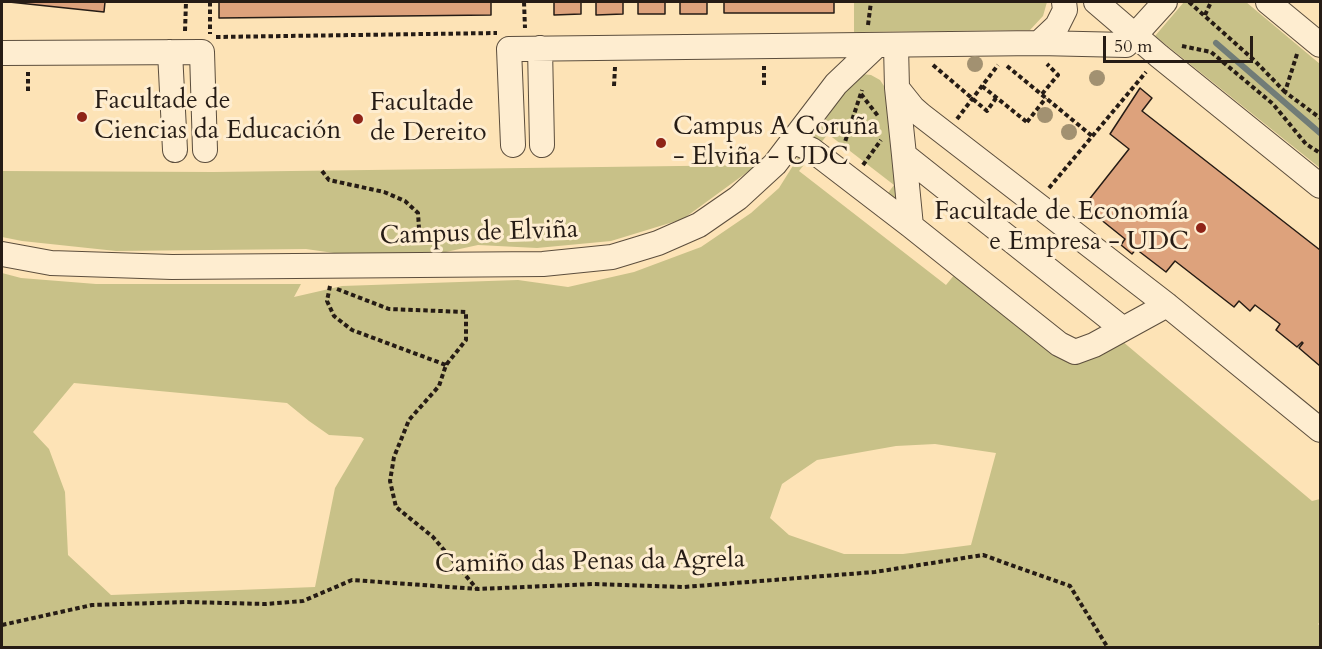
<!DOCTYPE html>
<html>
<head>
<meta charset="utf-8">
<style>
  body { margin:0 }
  #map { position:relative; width:1322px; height:649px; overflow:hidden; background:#fde3b6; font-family:Cardo,serif }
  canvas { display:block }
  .frame { position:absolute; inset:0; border:3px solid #261c15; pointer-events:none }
  .scale { position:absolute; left:1103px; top:36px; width:150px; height:27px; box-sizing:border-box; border:3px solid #261c15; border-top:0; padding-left:8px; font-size:18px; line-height:21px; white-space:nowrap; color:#261c15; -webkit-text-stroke:4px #feedd0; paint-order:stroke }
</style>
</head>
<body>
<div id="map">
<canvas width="1322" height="649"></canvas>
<div class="frame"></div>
<div class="scale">50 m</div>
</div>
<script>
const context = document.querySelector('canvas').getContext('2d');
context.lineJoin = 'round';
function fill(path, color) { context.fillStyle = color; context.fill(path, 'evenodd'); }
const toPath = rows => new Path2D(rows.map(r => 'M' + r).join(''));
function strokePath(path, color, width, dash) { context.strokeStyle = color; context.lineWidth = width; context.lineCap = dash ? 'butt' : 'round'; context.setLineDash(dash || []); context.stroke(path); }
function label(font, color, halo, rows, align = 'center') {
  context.font = font + ' Cardo,serif'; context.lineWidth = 6; context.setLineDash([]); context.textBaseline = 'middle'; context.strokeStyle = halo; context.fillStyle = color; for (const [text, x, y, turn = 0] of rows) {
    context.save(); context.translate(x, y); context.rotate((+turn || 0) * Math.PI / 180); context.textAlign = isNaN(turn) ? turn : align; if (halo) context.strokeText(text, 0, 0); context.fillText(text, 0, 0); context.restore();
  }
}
const green = toPath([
  [854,2,1047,2,1043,16,1030,30,854,32],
  [1184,2,1246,2,1320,64,1320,168,1155,36],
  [862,74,871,75,880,80,884,86,901,204,885,197,894,185,828,134,819,145,813,140,814,136,850,84],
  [799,156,811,156,799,171,946,285,955,274,1056,353,1122,341,1312,501,1320,499,1320,622,1318,624,1320,626,1320,647,2,648,2,273,21,278,96,284,301,284,294,297,342,286,518,280,568,287,634,272,701,247,751,213,779,188],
  [74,383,287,403,309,421,329,435,361,437,364,439,335,488,315,587,111,595,68,555,65,492,49,449,33,432],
  [935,444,996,453,971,545,903,554,844,554,789,535,770,518,782,484,817,460,896,446],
  [757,165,683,219,611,241,537,248,478,245,423,257,362,257,306,249,116,251,22,241,2,237,2,171,214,172]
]);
const stream = toPath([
  [1216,43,1320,133]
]);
const building = toPath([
  [9,2,105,2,104,12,9,2],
  [219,2,491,2,491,15,219,18,219,2],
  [554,2,581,2,581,14,554,15,554,2],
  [596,2,623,2,623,14,596,15,596,2],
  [638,2,665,2,665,14,638,14,638,2],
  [680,2,707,2,707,14,680,14,680,2],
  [724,2,834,2,834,13,724,13,724,2],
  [1140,88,1152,98,1142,111,1320,250,1320,366,1299,348,1303,343,1302,342,1297,347,1276,330,1280,324,1255,305,1250,311,1239,301,1234,307,1175,261,1166,272,1136,249,1132,254,1121,245,1125,239,1084,206,1129,149,1110,134,1140,88]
]);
const path = toPath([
  [210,2,210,34],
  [524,2,525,28],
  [1189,2,1254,60,1285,92],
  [1205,15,1211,2],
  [868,25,871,2],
  [185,31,186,2],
  [216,37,497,33],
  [1182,46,1211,52,1273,104,1306,144,1320,153],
  [1297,54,1285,92,1320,118],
  [933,65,987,111,996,98],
  [1007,66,1092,136],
  [764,85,764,66],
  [614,86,615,67],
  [982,86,1028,123],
  [28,91,28,72],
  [861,94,878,116],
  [1042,94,1058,75,1047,64],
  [957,119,998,65],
  [1027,122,1046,98],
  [843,148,862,90],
  [863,165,881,140],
  [322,171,329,180,384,192,405,201,418,213,420,244],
  [1049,188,1146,72],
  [330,286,327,301,334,316,352,330,446,365],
  [337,289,389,309,466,312,466,340,446,365,439,386,409,420,394,457,390,481,396,507,433,537,477,589],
  [2,625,92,605,185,602,266,604,303,601,352,580,478,589,594,584,684,587,875,572,983,555,1070,586,1108,648]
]);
const minor = toPath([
  [1096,2,1159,56,1320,186],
  [1268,2,1320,45],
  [1039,43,1057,26,1065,10,1064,2],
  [896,46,897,88,904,155,1123,329],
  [540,48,542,145],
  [170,52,175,150],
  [2,53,202,52,205,150],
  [897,88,913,108,921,115,1167,305,1320,430],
  [793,141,812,150,911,226,1059,344,1075,352,1094,345,1167,305],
  [513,145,509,49,1039,43,1126,45,1165,2],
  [904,155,911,226],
  [2,254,51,263,172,267,543,264,612,257,658,243,699,225,738,198,775,164,836,84,876,46]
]);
const trees = [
  [975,64],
  [1097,78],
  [1045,115],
  [1069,132]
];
const markers = [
  [82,117,6,"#8f2418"],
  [358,119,6,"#8f2418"],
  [661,143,6,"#8f2418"],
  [1201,228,6,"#8f2418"]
];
const poiNames = [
  ["Facultade de",94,102],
  ["Ciencias da Educación",94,132],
  ["Facultade",370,104],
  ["de Dereito",370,134],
  ["Campus A Coruña",673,128],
  ["- Elviña - UDC",673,158],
  ["Facultade de Economía",1189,213,"right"],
  ["e Empresa - UDC",1189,243,"right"]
];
const streetNames = [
  ["Campus de Elviña",479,234,-2],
  ["Camiño das Penas da Agrela",590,563,-1]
];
fill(green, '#c8c188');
strokePath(stream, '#717c77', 6);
fill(building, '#dda27c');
strokePath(building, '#261c15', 1.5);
strokePath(minor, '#5c4e3d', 26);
strokePath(path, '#261c15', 4, [4.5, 3]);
strokePath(minor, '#feedd0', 24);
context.fillStyle = '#a29171';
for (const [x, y] of trees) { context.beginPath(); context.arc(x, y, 8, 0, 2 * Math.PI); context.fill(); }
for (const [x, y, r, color] of markers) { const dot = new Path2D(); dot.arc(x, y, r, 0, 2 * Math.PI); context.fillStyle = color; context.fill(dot); strokePath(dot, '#feedd0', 2); }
label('26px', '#261c15', '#feedd0', poiNames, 'left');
label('26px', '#261c15', '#feedd0', streetNames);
</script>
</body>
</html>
